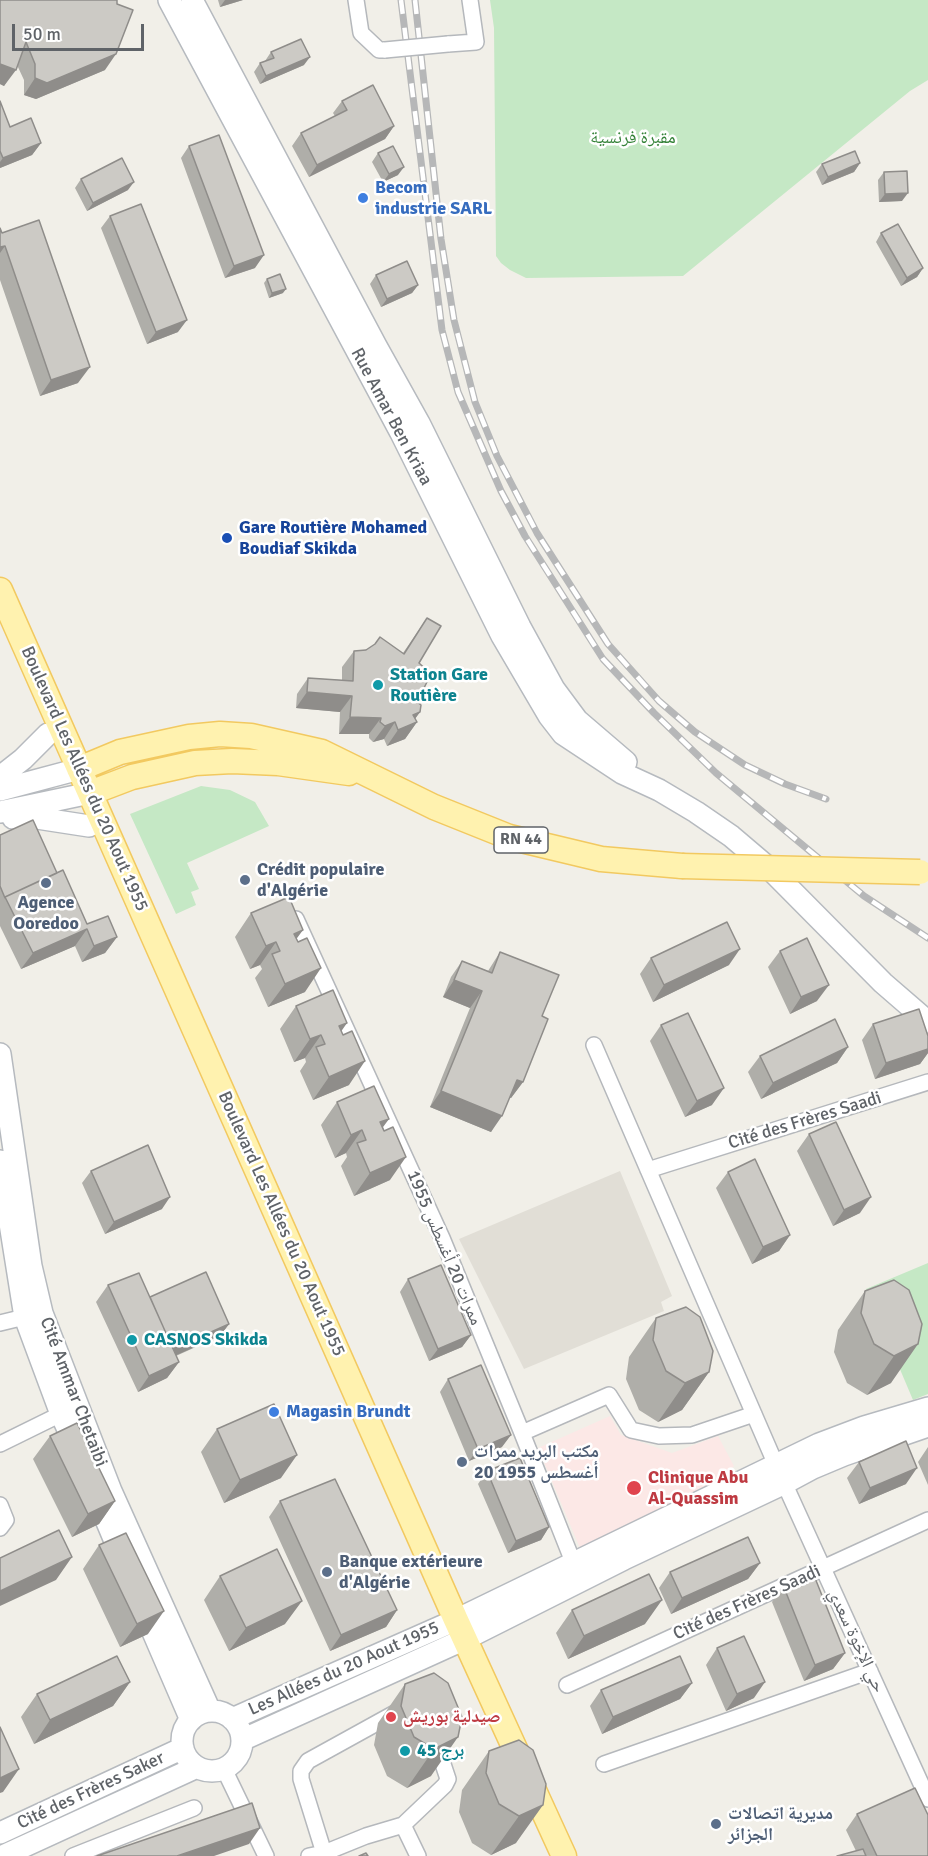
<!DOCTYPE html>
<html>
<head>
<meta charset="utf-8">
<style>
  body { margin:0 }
  #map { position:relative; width:928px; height:1856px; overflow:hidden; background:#f1efe8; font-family:Signika,sans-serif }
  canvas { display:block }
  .scale { position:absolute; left:12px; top:24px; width:132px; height:27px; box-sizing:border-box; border:3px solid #5f6368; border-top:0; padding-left:8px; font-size:18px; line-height:21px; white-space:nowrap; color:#5f6368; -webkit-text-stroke:4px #fff; paint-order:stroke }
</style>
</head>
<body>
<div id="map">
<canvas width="928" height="1856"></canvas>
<div class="scale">50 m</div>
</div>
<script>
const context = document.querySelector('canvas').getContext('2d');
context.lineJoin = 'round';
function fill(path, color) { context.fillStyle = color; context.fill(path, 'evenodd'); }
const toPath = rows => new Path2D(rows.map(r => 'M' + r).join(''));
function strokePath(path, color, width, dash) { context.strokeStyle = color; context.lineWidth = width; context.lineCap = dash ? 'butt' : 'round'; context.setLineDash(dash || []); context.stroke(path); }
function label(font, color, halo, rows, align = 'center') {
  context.font = font + ' Signika,"Noto Naskh Arabic",sans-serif'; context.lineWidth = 5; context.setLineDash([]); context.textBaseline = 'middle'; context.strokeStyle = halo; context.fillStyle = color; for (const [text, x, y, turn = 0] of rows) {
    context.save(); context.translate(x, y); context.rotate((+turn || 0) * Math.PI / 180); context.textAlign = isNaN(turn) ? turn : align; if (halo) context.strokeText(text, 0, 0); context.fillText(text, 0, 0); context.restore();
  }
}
const education = toPath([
  [620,1171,672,1296,661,1302,664,1311,524,1369,459,1239]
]);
const medical = toPath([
  [610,1416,621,1435,672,1453,718,1436,734,1466,719,1483,582,1553,538,1448]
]);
const green = toPath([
  [490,0,928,0,928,80,910,91,683,276,526,278,510,270,501,263,496,256,494,28],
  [201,786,230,790,255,802,269,826,187,863,199,889,191,892,196,905,176,914,130,814],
  [928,1263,928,1394,913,1400,866,1289]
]);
const minor = toPath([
  [356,0,361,33,379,50,385,50],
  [448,44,476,42,470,0],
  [296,919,442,1238,522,1433,577,1572],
  [594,1045,776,1465,928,1799],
  [648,1170,928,1082],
  [0,1323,33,1315],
  [522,1433,609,1395,631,1430,659,1436,692,1435,754,1414],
  [0,1444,61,1414],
  [0,1505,6,1520,0,1528],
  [567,1685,928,1520],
  [604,1764,870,1671],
  [224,1769,266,1856],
  [403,1825,418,1856],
  [324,1853,301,1779,301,1771,308,1761,395,1713],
  [73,1856,194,1808],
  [309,1856,324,1853,366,1836,403,1825,445,1785,448,1779,436,1743]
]);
const secondary = toPath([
  [169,0,401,433,502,636,549,716,563,734,622,773,659,790,696,812,731,836,771,870,883,983,928,1022],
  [192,0,376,346,419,423,520,627,554,689,577,720,626,762],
  [0,777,23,759,48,734],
  [0,790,79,769],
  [0,812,90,793],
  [13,818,37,818,89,826],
  [0,1054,31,1266,42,1313,111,1491,210,1711],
  [0,1161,25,1317,61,1414,79,1454],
  [94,1491,125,1565],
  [140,1602,191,1720],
  '182 1741a30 30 0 1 1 60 0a30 30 0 1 1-60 0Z',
  [232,1719,456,1620,819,1444,864,1427,928,1408],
  [242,1740,465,1639,624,1559,785,1483,813,1468,844,1455,928,1426],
  [0,1833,183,1748],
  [3,1856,197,1767]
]);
const primary = toPath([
  [0,590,456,1620,564,1856],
  [79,769,120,752,189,737,220,734,251,736,322,752,434,807,509,837,601,859,682,866],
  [90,793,132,777,195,763,232,761,278,763,349,773]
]);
const rail = toPath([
  [401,0,442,330,458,392,501,491,525,536,603,659,654,713,716,773,864,896,928,938],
  [415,0,441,239,454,320,475,402,497,456,537,533,608,644,659,701,695,732,745,765,785,784,826,799]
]);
const minorBridge = toPath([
  [385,50,448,44]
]);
const primaryBridge = toPath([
  [682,866,920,872]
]);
const wall = toPath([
  [0,0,105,70,36,99,24,95,24,80,17,65,4,86,0,84],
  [218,0,243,0,220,7],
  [271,52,304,65,260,84,254,72,260,63,265,61],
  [0,101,10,127,41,143,32,155,0,168],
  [342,101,394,126,385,139,309,177,292,146,301,133,335,116,333,113],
  [189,146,255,268,225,278,181,158],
  [378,153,398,175,383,182,372,162],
  [860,163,854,172,822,185,816,172,822,164],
  [884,172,902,201,879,202,878,180],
  [81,179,128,190,87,211,75,188],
  [110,216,178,332,147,344,101,228],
  [0,228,2,233,78,383,40,396,0,280],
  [881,233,923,268,917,277,901,286,876,242],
  [376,275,418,285,412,293,381,307,370,284],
  [267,279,283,293,269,298,264,283],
  [427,618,419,663,417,702,420,712,415,719,417,722,405,739,387,746,384,739,373,742,369,738,369,734,339,734,340,712,296,708,297,694,308,678,342,680,342,667,354,651,403,653],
  [0,835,57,873,87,924,117,937,105,953,82,962,75,946,21,969,0,926],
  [251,913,297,939,305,992,268,1007,255,978,262,969,260,965,250,969,235,937],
  [780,951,817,1001,790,1014,768,967],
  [500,952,542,1016,523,1082,511,1098,510,1097,491,1132,430,1107,470,1008,443,997,451,977,462,961,488,971],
  [651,958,729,965,653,1002,640,974],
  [296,1006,341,1032,349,1085,313,1100,300,1071,306,1062,305,1058,294,1062,280,1029],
  [873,1024,928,1036,928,1053,920,1064,875,1079,862,1040],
  [661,1025,712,1105,685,1117,650,1041],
  [848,1047,837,1063,761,1099,748,1072,760,1056],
  [337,1102,382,1128,390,1180,354,1196,341,1166,347,1157,346,1153,335,1158,321,1125],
  [809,1134,860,1213,833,1226,797,1151],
  [91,1171,162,1209,105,1234,82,1183],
  [728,1172,790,1235,779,1251,752,1264,716,1188],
  [408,1279,471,1335,462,1347,429,1361,400,1292],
  [108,1285,150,1297,229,1324,220,1336,176,1356,179,1362,167,1378,138,1392,96,1302],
  [909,1290,891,1383,867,1395,847,1383,834,1352,838,1330,865,1291],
  [656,1318,709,1372,682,1410,658,1422,639,1410,626,1379,629,1357],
  [448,1379,502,1447,469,1461,440,1392],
  [217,1429,281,1478,224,1503,201,1452],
  [50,1436,115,1501,99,1524,72,1537,33,1459],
  [928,1447,928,1485,918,1462],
  [859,1462,906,1484,859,1504,847,1478],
  [487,1471,549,1527,541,1540,508,1553,478,1484],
  [280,1501,397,1610,386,1627,330,1651,269,1517],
  [99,1545,148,1634,120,1647,83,1569],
  [760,1563,748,1579,671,1614,659,1588,670,1572],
  [220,1576,285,1624,229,1651,204,1600],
  [783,1585,845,1653,833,1669,804,1681,772,1602],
  [572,1610,645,1624,568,1659,556,1633],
  [717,1648,754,1698,726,1711,706,1665],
  [130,1682,113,1706,34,1744,21,1717,37,1694],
  [448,1683,431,1776,407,1788,387,1776,374,1745,378,1723,405,1684],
  [692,1683,680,1699,602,1734,590,1706,601,1690],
  [533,1750,516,1843,491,1855,472,1843,459,1812,462,1790,489,1751],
  [857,1814,928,1856,837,1856,856,1851,846,1830]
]);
const shadedWall = toPath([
  [225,0,243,0,220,7],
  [116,54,105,70,36,99,24,95,35,78],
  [310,57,304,65,260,84,266,76],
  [0,64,16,70,4,86,0,84],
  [394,126,385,139,309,177,317,165],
  [41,143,32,155,0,168,0,162,3,158],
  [860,163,854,172,822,185,828,177],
  [404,167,398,175,383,182,389,174],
  [134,182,128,190,87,211,93,203],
  [908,193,902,201,879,202,885,194],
  [5,246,0,253,0,247],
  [264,255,255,268,225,278,234,266],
  [923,268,917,277,901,286,907,278],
  [418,285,412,293,381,307,387,299],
  [286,289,283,293,269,298,272,293],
  [187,320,178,332,147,344,156,332],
  [90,367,78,383,40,396,51,380],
  [307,692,352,696,340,712,296,708],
  [420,712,411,724,417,722,405,739,387,746,398,730,413,715],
  [350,717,381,718,369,734,339,734],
  [395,722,384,739,373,742,385,726],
  [87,929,75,946,21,969,33,953],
  [303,930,286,953,294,934],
  [117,937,105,953,82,962,94,946],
  [276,942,260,965,250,969,266,946],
  [740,949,729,965,653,1002,664,985],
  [321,968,305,992,268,1007,285,984],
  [454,980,482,991,470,1008,443,997],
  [829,985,817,1001,790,1014,801,997],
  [347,1023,331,1046,339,1026],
  [321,1035,305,1058,294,1062,310,1039],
  [848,1047,837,1063,761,1099,773,1083],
  [928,1049,928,1053,920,1064,875,1079,886,1063],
  [365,1061,349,1085,313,1100,329,1077],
  [517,1080,523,1082,511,1098,506,1096],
  [724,1088,712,1105,685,1117,697,1101],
  [441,1091,502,1116,491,1132,430,1107],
  [389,1119,372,1142,380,1122],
  [362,1130,346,1153,335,1158,351,1135],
  [406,1157,390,1180,354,1196,370,1173],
  [170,1197,162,1209,105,1234,114,1222],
  [871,1197,860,1213,833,1226,844,1210],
  [790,1235,779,1251,752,1264,763,1247],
  [229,1324,220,1336,163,1361,172,1349],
  [471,1335,462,1347,429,1361,438,1349],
  [918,1344,891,1383,867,1395,894,1356],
  [179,1362,167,1378,138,1392,149,1376],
  [709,1372,682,1410,658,1422,685,1383],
  [511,1435,502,1447,469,1461,478,1449],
  [297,1455,281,1478,224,1503,240,1480],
  [917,1468,906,1484,859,1504,870,1488],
  [115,1501,99,1524,72,1537,88,1514],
  [549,1527,541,1540,508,1553,516,1541],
  [72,1557,56,1580,0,1606,0,1591],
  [760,1563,748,1579,671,1614,682,1598],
  [662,1600,645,1624,568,1659,584,1636],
  [302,1601,285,1624,229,1651,246,1628],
  [397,1610,386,1627,330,1651,341,1635],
  [164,1611,148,1634,120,1647,137,1624],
  [845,1653,833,1669,804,1681,815,1665],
  [130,1682,113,1706,34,1744,50,1720],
  [765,1682,754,1698,726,1711,737,1694],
  [692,1683,680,1699,602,1734,613,1717],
  [458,1737,431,1776,407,1788,434,1749],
  [19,1769,3,1792,0,1793,0,1778],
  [543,1805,516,1843,491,1855,519,1816],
  [260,1828,249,1844,214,1856,177,1856]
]);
const building = toPath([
  [0,0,117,0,117,4,133,10,116,54,47,83,35,78,35,64,26,42,16,70,0,64,0,0],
  [301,39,310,57,266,76,260,63,274,58,271,52,301,39],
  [373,85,394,126,317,165,301,133,347,110,342,101,373,85],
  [0,101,10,127,31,118,41,143,3,158,0,151,0,101],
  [219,135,264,255,234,266,189,146,219,135],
  [393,146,404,167,389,174,378,153,393,146],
  [855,151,860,163,828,177,822,164,855,151],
  [122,158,134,182,93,203,81,179,122,158],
  [907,171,908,193,885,194,884,172,907,171],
  [141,204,187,320,156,332,110,216,141,204],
  [39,220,90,367,51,380,5,246,0,247,0,228,2,233,39,220],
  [898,224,923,268,907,278,881,233,898,224],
  [407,261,418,285,387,299,376,275,407,261],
  [280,274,286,289,272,293,267,279,280,274],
  [427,618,441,626,419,663,431,674,417,702,421,705,420,712,413,715,417,722,398,730,395,722,385,726,380,722,381,718,350,717,352,696,307,692,308,678,353,681,354,651,366,650,375,644,380,637,404,654,427,618],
  [33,820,57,873,5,897,5,898,0,886,0,835,33,820],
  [63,870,87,924,108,916,117,937,94,946,87,929,33,953,5,897,63,870],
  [289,897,303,930,294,934,298,942,307,938,321,968,285,984,272,954,280,951,276,942,266,946,251,913,289,897],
  [727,922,740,949,664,985,651,958,727,922],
  [807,938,829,985,801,997,780,951,807,938],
  [500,952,559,975,542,1016,548,1019,523,1082,517,1080,502,1116,441,1091,482,991,454,980,462,961,492,973,500,952],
  [333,990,347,1023,339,1026,343,1035,352,1031,365,1061,329,1077,316,1047,325,1044,321,1035,310,1039,296,1006,333,990],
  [919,1009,928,1036,928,1049,886,1063,873,1024,919,1009],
  [688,1013,724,1088,697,1101,661,1025,688,1013],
  [835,1019,848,1047,773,1083,760,1056,835,1019],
  [374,1086,389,1119,380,1122,384,1131,393,1127,406,1157,370,1173,357,1143,366,1140,362,1130,351,1135,337,1102,374,1086],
  [836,1122,871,1197,844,1210,809,1134,836,1122],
  [148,1145,170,1197,114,1222,91,1171,148,1145],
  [755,1159,790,1235,763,1247,728,1172,755,1159],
  [441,1265,471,1335,438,1349,408,1279,441,1265],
  [206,1272,229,1324,173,1349,150,1297,206,1272],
  [139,1273,179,1362,149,1376,108,1285,139,1273],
  [894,1280,909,1290,922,1324,918,1344,894,1356,874,1344,861,1313,865,1291,894,1280],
  [686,1307,700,1317,713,1351,709,1372,685,1383,666,1371,653,1340,656,1318,686,1307],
  [481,1365,511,1435,478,1449,448,1379,481,1365],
  [274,1404,297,1455,240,1480,217,1429,274,1404],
  [77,1423,115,1501,88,1514,50,1436,77,1423],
  [906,1441,917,1468,870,1488,859,1462,906,1441],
  [520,1458,549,1527,516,1541,487,1471,520,1458],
  [335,1479,397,1610,341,1635,280,1501,335,1479],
  [59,1530,72,1557,0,1591,0,1558,59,1530],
  [126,1533,164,1611,137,1624,99,1545,126,1533],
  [748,1537,760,1563,682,1598,670,1572,748,1537],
  [277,1549,302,1601,246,1628,220,1576,277,1549],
  [813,1573,845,1653,815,1665,783,1585,813,1573],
  [649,1574,662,1600,584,1636,572,1610,649,1574],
  [744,1636,765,1682,737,1694,717,1648,744,1636],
  [117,1656,130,1682,50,1720,37,1694,117,1656],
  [680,1656,692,1683,613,1717,601,1690,680,1656],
  [434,1673,448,1683,462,1717,458,1737,434,1749,414,1737,401,1706,405,1684,434,1673],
  [0,1727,19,1769,0,1778,0,1727],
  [519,1740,533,1750,546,1784,543,1805,519,1816,499,1804,486,1773,489,1751,519,1740],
  [915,1788,928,1815,928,1856,877,1856,857,1814,915,1788],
  [252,1803,260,1828,177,1856,97,1856,252,1803],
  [863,1849,866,1856,837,1856,863,1849],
  [366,1853,368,1856,359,1856,366,1853]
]);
const markers = [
  [363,198,6,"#3f7fe0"],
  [227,538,6,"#1a4fb4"],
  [378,685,6,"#0f9aa8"],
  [245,880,6,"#5c6f8a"],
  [46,883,6,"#5c6f8a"],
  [132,1340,6,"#0f9aa8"],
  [274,1412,6,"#3f7fe0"],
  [462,1462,6,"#5c6f8a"],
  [634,1488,8,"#e0444e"],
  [327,1572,6,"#5c6f8a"],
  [391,1717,6,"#e0444e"],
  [405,1751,6,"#0f9aa8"],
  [716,1824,6,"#5c6f8a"]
];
const shields = [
  [521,840,54]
];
const shieldNames = [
  ["RN 44",521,840]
];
const parkNames = [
  ["مقبرة فرنسية",633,138]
];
const shopNames = [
  ["Becom",375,188],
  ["industrie SARL",375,209],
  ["Magasin Brundt",286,1412]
];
const streetNames = [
  ["Rue Amar Ben Kriaa",391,417,62],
  ["Boulevard Les Allées du 20 Aout 1955",84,779,66],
  ["Cité des Frères Saadi",805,1121,-17],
  ["Boulevard Les Allées du 20 Aout 1955",281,1224,66],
  ["ممرات 20 أغسطس 1955",444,1248,67],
  ["Cité Ammar Chetaibi",73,1392,69],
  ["Cité des Frères Saadi",747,1603,-24],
  ["حي الإخوة سعدي",856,1641,65],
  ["Les Allées du 20 Aout 1955",344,1669,-24],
  ["Cité des Frères Saker",91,1791,-25]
];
const transitNames = [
  ["Gare Routière Mohamed",239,528],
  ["Boudiaf Skikda",239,549]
];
const cultureNames = [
  ["Station Gare",390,675],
  ["Routière",390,696],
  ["CASNOS Skikda",144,1340],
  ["برج 45",417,1751]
];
const serviceNames = [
  ["Crédit populaire",257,870],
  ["d'Algérie",257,891],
  ["Agence",46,903,"center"],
  ["Ooredoo",46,924,"center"],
  ["مكتب البريد ممرات",474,1452],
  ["20 أغسطس 1955",474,1473],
  ["Banque extérieure",339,1562],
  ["d'Algérie",339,1583],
  ["مديرية اتصالات",728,1814],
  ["الجزائر",728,1835]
];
const healthNames = [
  ["Clinique Abu",648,1478],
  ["Al-Quassim",648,1499],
  ["صيدلية بوريش",403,1717]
];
fill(education, '#e1ded6');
fill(medical, '#fce8e6');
fill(green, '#c5e8c5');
strokePath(minor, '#b5b8bc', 18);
strokePath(secondary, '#b6babf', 24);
strokePath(primary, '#f2c960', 27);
strokePath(minor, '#fff', 15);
strokePath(secondary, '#fff', 21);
strokePath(primary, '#fff2af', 24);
strokePath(rail, '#b6b7b8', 7);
strokePath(rail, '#fff', 4.5, [14]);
strokePath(minorBridge, '#b5b8bc', 18, []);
strokePath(primaryBridge, '#f2c960', 27, []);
strokePath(minorBridge, '#fff', 15);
strokePath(primaryBridge, '#fff2af', 24);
fill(wall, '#afaea9');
fill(shadedWall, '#8f8d8a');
fill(building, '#cccac5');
strokePath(building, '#8f8d8a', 1.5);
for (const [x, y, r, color] of markers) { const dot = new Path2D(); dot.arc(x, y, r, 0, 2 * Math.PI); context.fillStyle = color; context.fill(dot); strokePath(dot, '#fff', 2); }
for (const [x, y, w] of shields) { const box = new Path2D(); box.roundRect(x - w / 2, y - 13, w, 26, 4.5); context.fillStyle = '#fff'; context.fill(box); strokePath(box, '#5f6368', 1.5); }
label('bold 16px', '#5f6368', null, shieldNames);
label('18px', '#348238', '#fff', parkNames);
label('bold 18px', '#366cbe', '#fff', shopNames, 'left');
label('18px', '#5f6368', '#fff', streetNames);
label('bold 18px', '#164399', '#fff', transitNames, 'left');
label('bold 18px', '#0d838f', '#fff', cultureNames, 'left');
label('bold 18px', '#4e5e75', '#fff', serviceNames, 'left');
label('bold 18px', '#be3a42', '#fff', healthNames, 'left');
</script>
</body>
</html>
